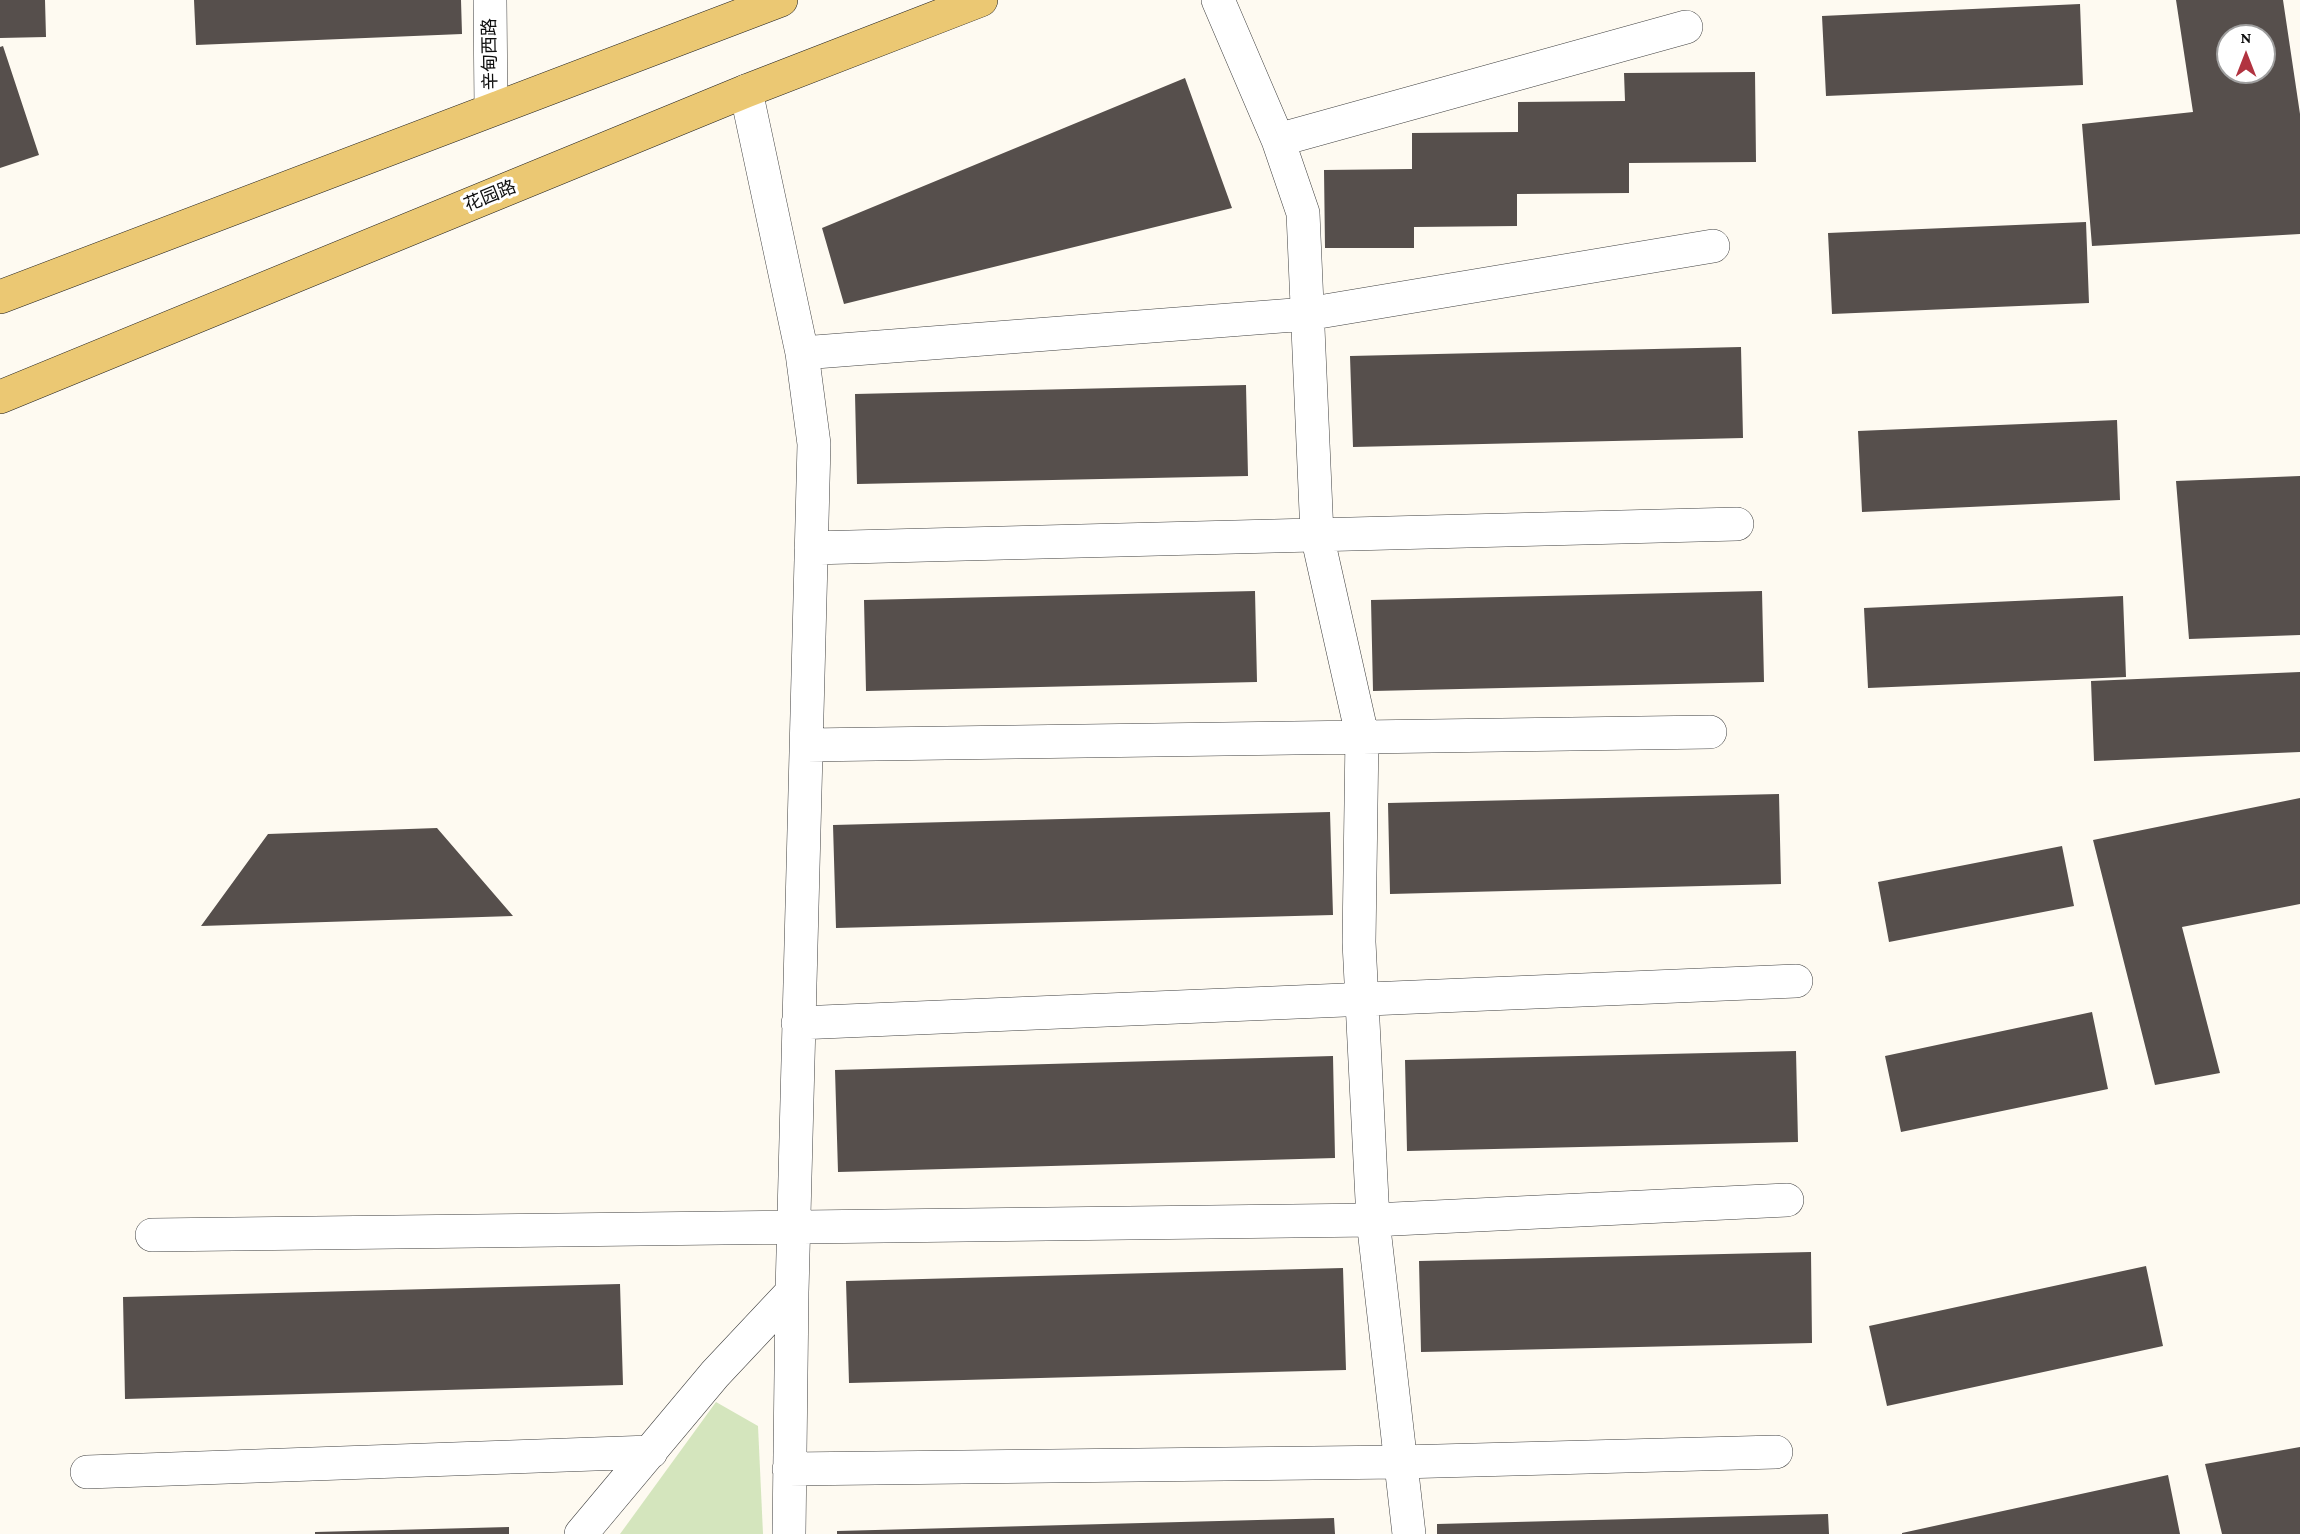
<!DOCTYPE html>
<html>
<head>
<meta charset="utf-8">
<style>
  body { margin:0 }
  #map { position:relative; width:2300px; height:1534px; overflow:hidden; background:#fefaf1; font-family:"Crimson Pro",serif }
  canvas { display:block }
  .north { position:absolute; left:2216px; top:24px; width:60px; height:60px; box-sizing:border-box; background:#fff; border:2px solid #9f9f9f; border-radius:50%; rotate:0deg; font-size:16px; font-weight:700; line-height:24px; text-align:center; color:#0e0e0e }
  .north::after { content:''; display:block; margin:auto; width:21px; height:27px; background:#b13340; clip-path:polygon(50% 0,100% 100%,50% 72%,0 100%) }
</style>
</head>
<body>
<div id="map">
<canvas width="2300" height="1534"></canvas>
<div class="north">N</div>
</div>
<script>
const context = document.querySelector('canvas').getContext('2d');
context.lineJoin = 'round';
function fill(path, color) { context.fillStyle = color; context.fill(path, 'evenodd'); }
const toPath = rows => new Path2D(rows.map(r => 'M' + r).join(''));
function strokePath(path, color, width, dash) { context.strokeStyle = color; context.lineWidth = width; context.lineCap = dash ? 'butt' : 'round'; context.setLineDash(dash || []); context.stroke(path); }
function label(font, color, halo, rows, align = 'center') {
  context.font = font + ' "Crimson Pro","Noto Sans SC",serif'; context.lineWidth = 6; context.setLineDash([]); context.textBaseline = 'middle'; context.strokeStyle = halo; context.fillStyle = color; for (const [text, x, y, turn = 0] of rows) {
    context.save(); context.translate(x, y); context.rotate((+turn || 0) * Math.PI / 180); context.textAlign = isNaN(turn) ? turn : align; if (halo) context.strokeText(text, 0, 0); context.fillText(text, 0, 0); context.restore();
  }
}
const green = toPath([
  [716,1402,758,1426,763,1534,620,1534]
]);
const building = toPath([
  [0,0,45,0,46,37,0,38],
  [194,0,461,0,462,34,196,45],
  [2176,0,2283,0,2300,114,2300,234,2092,246,2082,124,2193,112],
  [2228,36,2264,36,2264,72,2228,72],
  [2080,4,2083,85,1826,96,1822,16],
  [3,46,39,155,0,168,0,47],
  [1755,72,1756,162,1629,163,1629,193,1517,194,1517,226,1414,227,1414,248,1325,248,1324,170,1412,169,1412,133,1518,132,1518,102,1625,101,1624,73],
  [1185,78,1232,208,844,304,822,228],
  [2086,222,2089,303,1832,314,1828,233],
  [1741,347,1743,438,1353,447,1350,356],
  [1246,385,1248,476,857,484,855,394],
  [2117,420,2120,500,1862,512,1858,431],
  [2300,476,2300,635,2189,639,2176,481],
  [1255,591,1257,682,866,691,864,600],
  [1762,591,1764,682,1373,691,1371,600],
  [2123,596,2126,677,1868,688,1864,608],
  [2300,672,2300,752,2094,761,2091,681],
  [1779,794,1781,884,1390,894,1388,803],
  [2300,798,2300,904,2182,927,2220,1073,2155,1085,2093,840],
  [1330,812,1333,915,836,928,833,825],
  [437,828,513,916,201,926,268,834],
  [2062,846,2074,906,1889,942,1878,882],
  [2092,1012,2108,1089,1901,1132,1885,1056],
  [1796,1051,1798,1142,1407,1151,1405,1060],
  [1333,1056,1335,1158,838,1172,835,1070],
  [1811,1252,1812,1343,1421,1352,1419,1261],
  [2146,1266,2163,1346,1887,1406,1869,1326],
  [1343,1268,1346,1370,849,1383,846,1281],
  [620,1284,623,1385,125,1399,123,1297],
  [2300,1447,2300,1534,2222,1534,2205,1464],
  [2168,1475,2180,1534,1902,1534,1902,1533],
  [1828,1514,1829,1534,1437,1534,1437,1524],
  [1334,1518,1335,1534,837,1534,837,1531],
  [509,1527,509,1534,315,1534,315,1532]
]);
const minor = toPath([
  [490,0,491,109],
  [1218,0,1278,140,1303,213,1317,535,1362,735,1359,942,1373,1220,1409,1534],
  [1278,140,1686,27],
  [802,353,1307,314,1713,246],
  [811,548,1737,524],
  [807,745,1710,732],
  [798,1023,1796,981],
  [152,1235,1373,1220,1787,1200],
  [789,1469,1400,1462,1776,1452],
  [87,1472,651,1452],
  [581,1534,715,1374,792,1292,814,444,802,353,746,91],
  [789,1534,792,1292]
]);
const major = toPath([
  [0,297,781,0],
  [0,397,746,91,981,0]
]);
const streetNames = [
  ["辛甸西路",490,54,-91],
  ["花园路",490,196,-22]
];
fill(green, '#d4e5bd');
fill(building, '#564f4c');
strokePath(minor, '#414141', 34);
strokePath(major, '#1f1f1f', 34);
strokePath(minor, '#fff', 33);
strokePath(major, '#ebc873', 33);
label('18px', '#0e0e0e', '#fff', streetNames);
</script>
</body>
</html>
